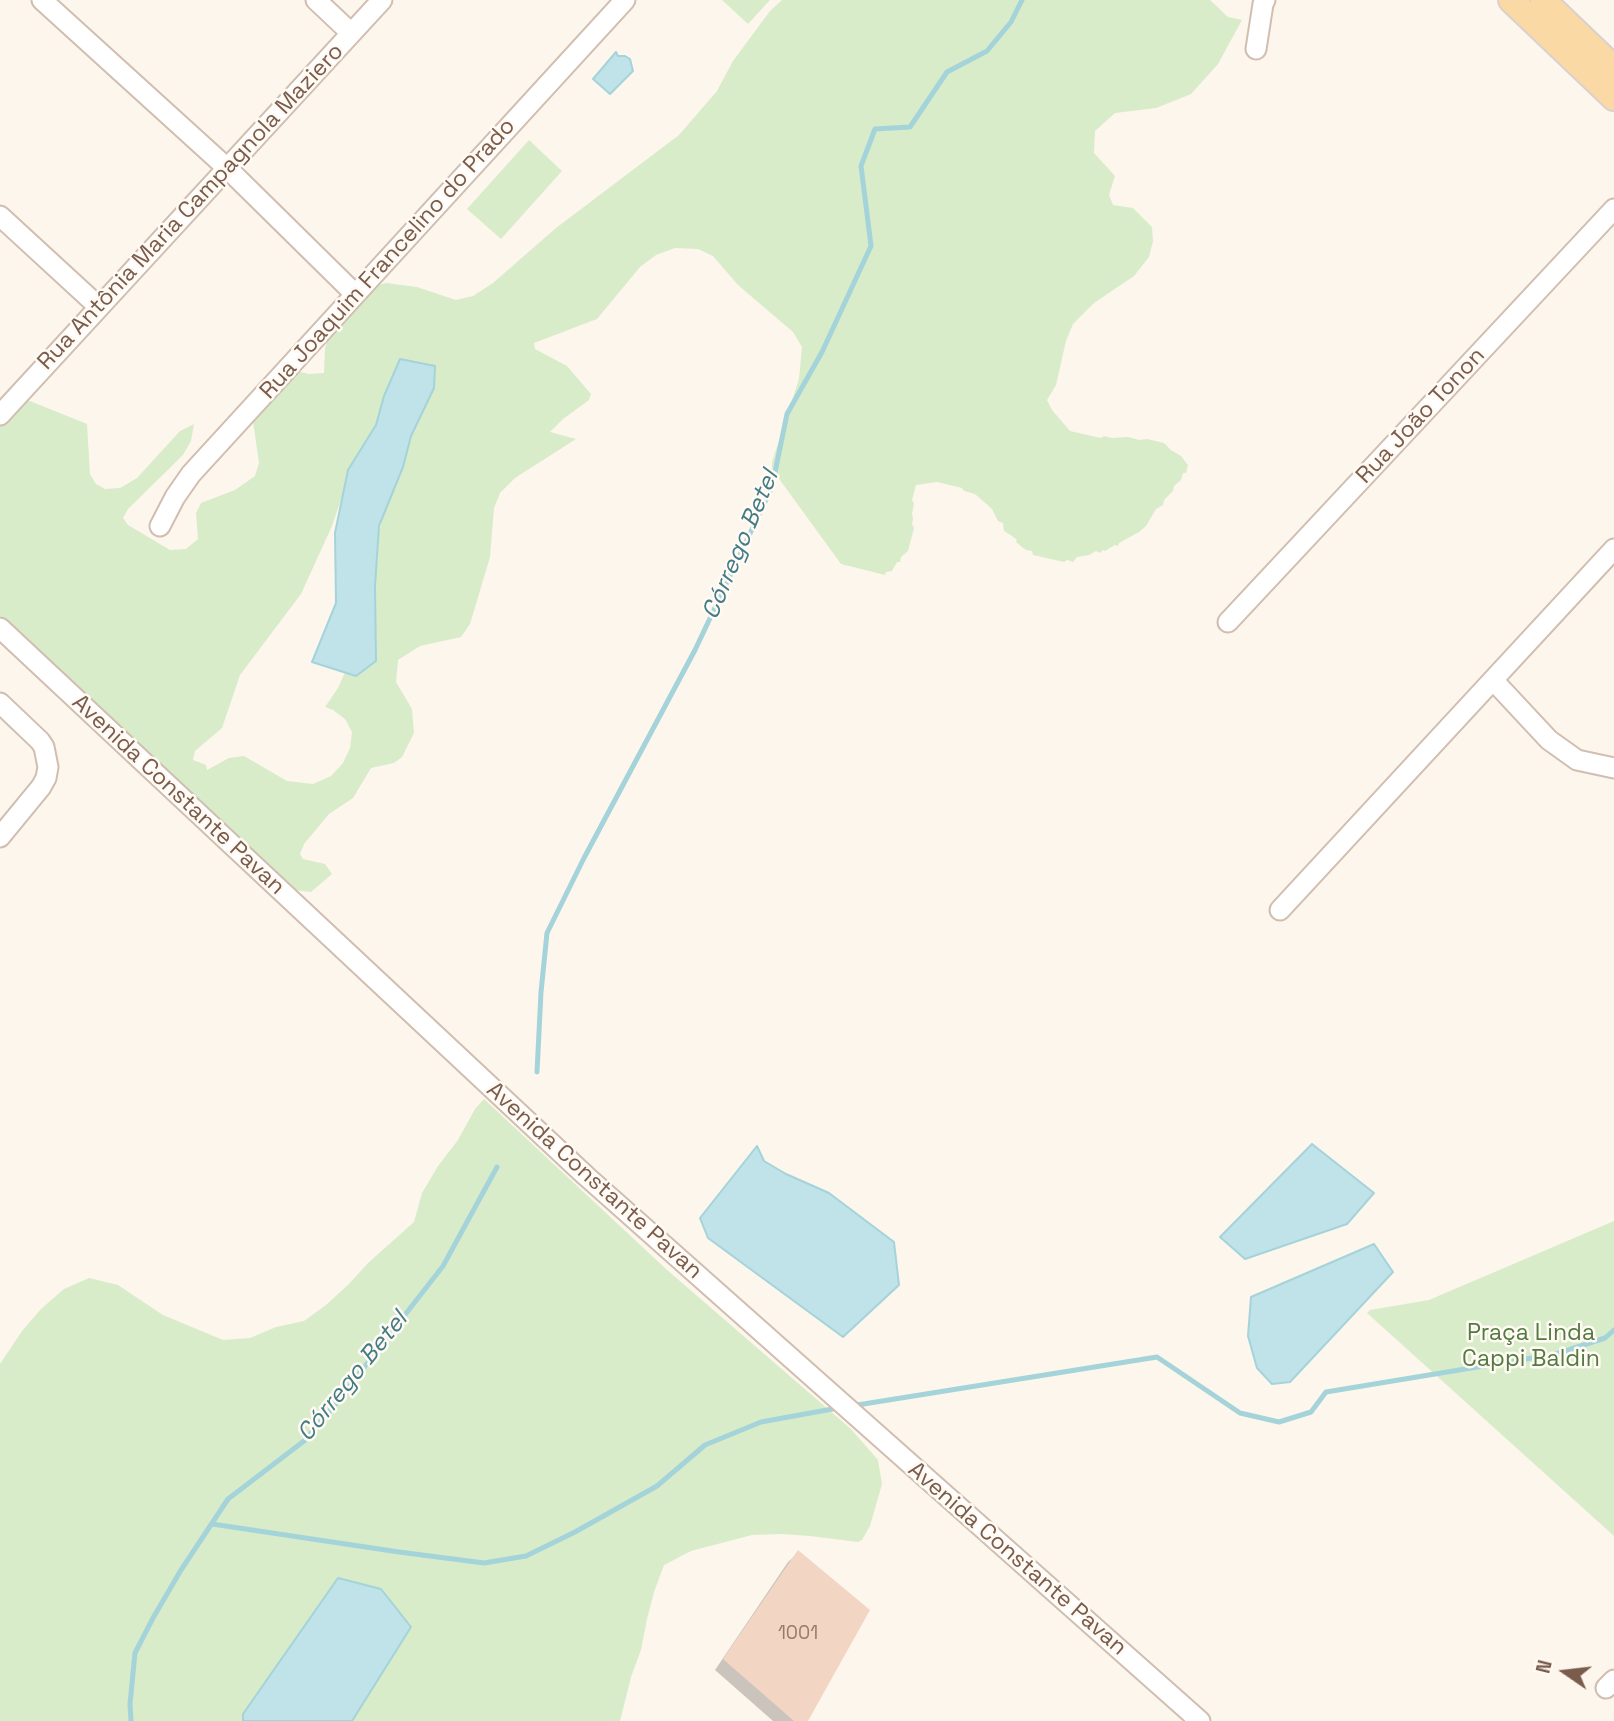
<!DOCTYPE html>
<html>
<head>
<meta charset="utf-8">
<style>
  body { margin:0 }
  #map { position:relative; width:1614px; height:1721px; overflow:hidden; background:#fdf6ec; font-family:"Space Grotesk",sans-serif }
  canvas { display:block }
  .north { position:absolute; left:1530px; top:1637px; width:70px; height:70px; -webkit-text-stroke:5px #fffaf3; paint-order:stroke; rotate:284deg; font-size:19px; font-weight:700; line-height:28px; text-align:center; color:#7a5c4d }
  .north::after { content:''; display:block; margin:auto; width:24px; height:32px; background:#7a5c4d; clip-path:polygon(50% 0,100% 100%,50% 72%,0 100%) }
</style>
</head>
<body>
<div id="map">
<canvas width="1614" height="1721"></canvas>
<div class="north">N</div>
</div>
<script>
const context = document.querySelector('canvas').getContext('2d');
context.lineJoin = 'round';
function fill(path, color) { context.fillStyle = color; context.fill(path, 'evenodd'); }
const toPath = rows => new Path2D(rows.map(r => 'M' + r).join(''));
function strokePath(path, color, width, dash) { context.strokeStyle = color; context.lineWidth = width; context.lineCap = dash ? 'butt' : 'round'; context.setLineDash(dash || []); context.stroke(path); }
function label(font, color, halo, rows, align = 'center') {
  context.font = font + ' "Space Grotesk",sans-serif'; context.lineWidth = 5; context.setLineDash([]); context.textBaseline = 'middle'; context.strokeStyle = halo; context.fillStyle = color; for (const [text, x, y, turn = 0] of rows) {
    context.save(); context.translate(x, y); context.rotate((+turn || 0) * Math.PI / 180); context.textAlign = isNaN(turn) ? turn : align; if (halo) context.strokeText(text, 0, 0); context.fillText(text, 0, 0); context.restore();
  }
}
const green = toPath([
  [722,0,770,0,748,24],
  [782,0,1210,0,1228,17,1242,20,1218,64,1191,94,1156,108,1115,113,1095,131,1094,153,1115,176,1109,195,1113,205,1133,208,1152,227,1153,241,1149,257,1134,276,1094,303,1073,324,1066,341,1056,385,1047,400,1052,410,1070,431,1101,438,1104,436,1112,438,1128,437,1139,440,1147,439,1164,443,1171,450,1181,456,1188,465,1186,473,1183,473,1181,480,1174,486,1173,491,1164,500,1163,505,1156,509,1146,526,1139,532,1119,543,1118,546,1115,545,1105,551,1102,550,1101,553,1096,551,1089,555,1077,557,1073,562,1067,560,1064,562,1033,555,1032,551,1026,550,1016,542,1017,540,1012,536,1004,531,1003,523,998,521,992,509,975,494,964,491,962,488,937,482,916,485,912,500,914,503,912,514,913,519,912,524,914,528,908,551,901,557,900,562,897,562,892,571,886,572,885,575,841,564,777,476,772,478,772,462,799,379,802,347,793,332,738,285,713,256,698,249,675,248,656,255,640,267,597,319,534,343,535,349,567,366,591,394,589,400,563,419,550,432,576,439,515,478,500,493,494,508,490,557,470,624,461,637,420,646,398,660,396,682,412,709,414,733,402,757,394,763,371,768,353,798,329,814,304,844,300,854,303,859,325,864,332,874,311,892,294,890,276,878,0,616,0,409,15,395,87,424,90,474,96,484,105,489,120,488,137,478,180,431,194,424,191,441,183,455,128,509,123,518,128,525,170,550,186,549,198,539,196,513,201,503,235,490,255,476,259,463,253,421,264,396,296,371,309,374,324,373,325,348,336,316,367,288,386,283,417,287,456,300,473,296,493,283,556,228,679,135,717,91,733,61,770,11],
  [411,408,369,571,370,616,338,688,325,707,333,710,345,719,352,732,350,748,343,763,331,776,313,784,287,781,244,756,229,758,207,770,206,765,193,760,195,751,222,728,240,675,301,594,332,526,354,461],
  [529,140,562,171,501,239,467,209],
  [484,1099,666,1269,851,1429,878,1460,882,1484,870,1526,862,1540,858,1542,810,1536,782,1534,752,1535,691,1551,664,1565,654,1592,647,1619,641,1650,631,1677,620,1721,0,1721,0,1364,22,1331,41,1309,64,1289,89,1278,118,1285,163,1315,223,1340,250,1338,276,1327,304,1321,326,1305,349,1284,368,1263,414,1222,422,1193,438,1166,458,1140,475,1109],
  [1614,1221,1614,1536,1367,1313,1370,1310,1429,1300]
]);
const water = toPath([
  [616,52,618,56,625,56,630,59,633,71,610,94,593,79,616,52],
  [400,359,435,366,434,388,411,436,403,467,379,526,375,586,376,661,356,676,312,662,336,603,335,533,348,470,376,425,384,396,400,359],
  [1312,1144,1374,1193,1347,1224,1245,1259,1220,1237,1312,1144],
  [757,1146,764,1161,786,1174,829,1193,894,1242,899,1285,843,1337,708,1238,700,1218,757,1146],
  [1374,1244,1393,1272,1290,1382,1272,1384,1257,1368,1248,1336,1251,1297,1374,1244],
  [338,1578,381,1589,411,1627,352,1721,243,1721,243,1714,338,1578]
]);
const shadow = toPath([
  [798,1553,806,1721,773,1721,715,1670,788,1562]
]);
const stream = toPath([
  [537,1072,541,992,547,933,584,858,695,650,772,487,787,414,822,352,871,246,861,166,875,129,910,127,947,72,987,51,1011,22,1022,0],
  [851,1406,1157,1357,1240,1413,1279,1422,1311,1412,1326,1392,1556,1354,1605,1338,1614,1330],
  [212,1524,399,1552,484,1563,526,1556,575,1532,657,1486,705,1445,761,1422,838,1408],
  [131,1721,130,1704,135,1653,153,1618,181,1570,228,1499,304,1441,334,1406,443,1266,497,1167]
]);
const building = toPath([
  [798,1550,870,1610,808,1721,794,1721,723,1659]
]);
const minor = toPath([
  [42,0,227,168,355,294],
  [316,0,351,33],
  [1256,49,1263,4,1265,0],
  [0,216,99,307],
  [0,415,382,0],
  [160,526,175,497,191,474,625,0],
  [1228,622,1614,209],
  [0,628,586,1176,1200,1721],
  [1493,680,1549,740,1577,760,1614,768],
  [0,703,40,741,44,747,48,767,46,778,41,787,0,837],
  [1280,910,1614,549],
  [1606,1688,1614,1680]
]);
const major = toPath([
  [1511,0,1614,98],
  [1543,0,1614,68]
]);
const numberNames = [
  ["1001",798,1634]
];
const streetNames = [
  ["Rua Antônia Maria Campagnola Maziero",191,207,-47],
  ["Rua Joaquim Francelino do Prado",388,259,-48],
  ["Rua João Tonon",1421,416,-47],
  ["Avenida Constante Pavan",178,795,43],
  ["Avenida Constante Pavan",594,1181,42],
  ["Avenida Constante Pavan",1017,1559,41]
];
const parkNames = [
  ["Praça Linda",1531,1334],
  ["Cappi Baldin",1531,1360]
];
const waterNames = [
  ["Córrego Betel",741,545,-67],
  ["Córrego Betel",353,1377,-51]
];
fill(green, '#d8ecc9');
fill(water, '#bfe3e8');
strokePath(water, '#a5d3da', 2);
fill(shadow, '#0003');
strokePath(stream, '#a5d3da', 5);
fill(building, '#f3d5c3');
strokePath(minor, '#d1beb0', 23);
strokePath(major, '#dad1cd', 28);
strokePath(minor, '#fff', 19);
strokePath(major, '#fbd9a5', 24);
label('19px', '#987a6a', null, numberNames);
label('23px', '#7a5c4d', '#fffaf3', streetNames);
label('23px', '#537a41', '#fffaf3', parkNames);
label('italic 24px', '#437c86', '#fffaf3', waterNames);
</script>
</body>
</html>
